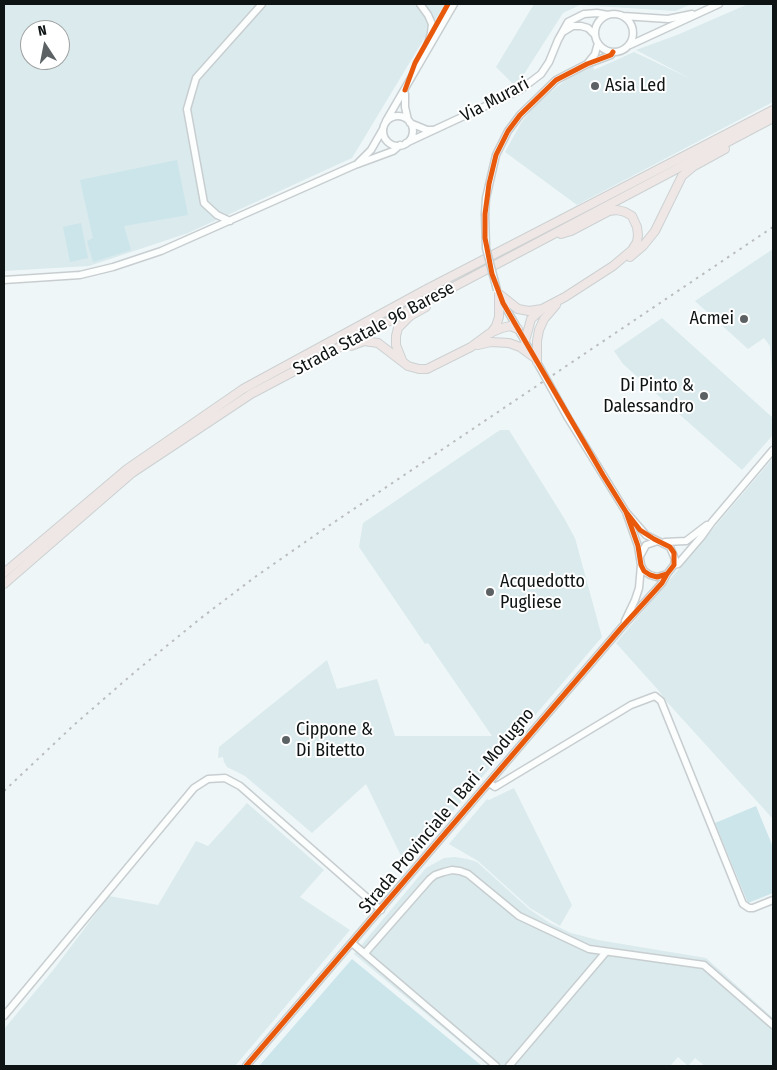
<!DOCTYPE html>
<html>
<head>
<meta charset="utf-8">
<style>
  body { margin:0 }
  #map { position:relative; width:777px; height:1070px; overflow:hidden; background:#eef6f8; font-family:"Fira Sans Condensed",sans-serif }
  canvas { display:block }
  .frame { position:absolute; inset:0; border:5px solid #0e1314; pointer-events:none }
  .north { position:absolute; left:20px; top:20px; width:50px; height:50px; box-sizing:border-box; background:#fff; border:1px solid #9fa1a1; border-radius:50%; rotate:349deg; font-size:14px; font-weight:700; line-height:20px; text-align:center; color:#0e1314 }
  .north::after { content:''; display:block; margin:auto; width:18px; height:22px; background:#5c6264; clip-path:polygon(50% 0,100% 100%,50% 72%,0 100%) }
</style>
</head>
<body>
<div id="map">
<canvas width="777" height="1070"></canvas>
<div class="frame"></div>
<div class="north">N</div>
</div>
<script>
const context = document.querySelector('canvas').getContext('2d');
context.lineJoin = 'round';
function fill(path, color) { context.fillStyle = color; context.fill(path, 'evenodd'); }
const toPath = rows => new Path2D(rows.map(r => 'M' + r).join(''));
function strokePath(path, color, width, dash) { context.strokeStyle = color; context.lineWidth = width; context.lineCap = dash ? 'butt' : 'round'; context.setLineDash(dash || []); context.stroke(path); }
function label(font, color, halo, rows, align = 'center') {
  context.font = font + ' "Fira Sans Condensed",sans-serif'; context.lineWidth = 4; context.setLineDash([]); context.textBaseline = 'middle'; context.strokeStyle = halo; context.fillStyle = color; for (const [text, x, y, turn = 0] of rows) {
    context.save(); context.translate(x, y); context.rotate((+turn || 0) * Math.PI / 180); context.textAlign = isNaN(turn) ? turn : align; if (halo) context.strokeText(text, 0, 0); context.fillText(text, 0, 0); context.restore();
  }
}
const built = toPath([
  [4,4,445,4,352,158,188,233,89,266,4,271],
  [30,30,60,30,60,60,30,60],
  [534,4,692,4,675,11,580,5,563,13,517,85,515,86,496,67],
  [748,4,773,4,773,102,577,205,505,152,521,123,537,103,567,79,593,66,594,70,634,52,691,79,636,50,677,35],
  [773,249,773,382,770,346,764,338,748,349,695,301],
  [662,318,773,418,773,435,742,470,623,364,614,351],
  [500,430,509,430,564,518,575,538,602,637,406,866,366,784,312,833,245,776,227,767,224,762,223,757,218,758,219,747,327,660,337,689,377,679,395,736,492,736,428,643,425,644,359,547,363,523],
  [773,458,773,819,667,702,659,691,616,643],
  [514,788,572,905,560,926,530,908,478,861,449,844,487,799,489,800],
  [247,803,324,870,300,897,350,930,235,1066,4,1066,4,1029,54,969,109,896,158,905,196,841,208,846],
  [455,857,467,859,477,862,529,909,550,923,571,933,598,940,706,958,773,1018,773,1066,705,1066,695,1058,688,1066,678,1057,670,1066,489,1066,354,954,426,868,444,858]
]);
const green = toPath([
  [177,160,188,215,124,226,131,250,93,262,87,241,93,238,80,180],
  [81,223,88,258,70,262,63,227],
  [756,806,773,847,773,893,748,903,715,823],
  [352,959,482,1066,261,1066,260,1065]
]);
const minor = toPath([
  [420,4,428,15,432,24,431,33,428,43],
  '595 33a19 19 0 1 1 38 0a19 19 0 1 1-38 0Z',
  [623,16,668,19,692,14],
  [563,32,573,26,581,26,588,28,595,35],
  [630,45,719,4],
  [587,64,595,54,598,43],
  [405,94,405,107,408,120],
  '383 131a15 15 0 1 1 30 0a15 15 0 1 1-30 0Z',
  [386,121,454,4],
  [410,123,427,130,433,130],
  [406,143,520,90,541,74,549,62,558,40,568,22,584,14,597,13,608,15],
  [358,163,371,150,383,129],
  [485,214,486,198,496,155,508,131,520,115,556,80,587,64,611,55,613,52],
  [230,221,217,215,204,203,187,109,196,78,262,4],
  [4,280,80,275,113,267,161,251,355,165,393,151,400,145],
  [499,296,534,357],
  [568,418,626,512,646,535,670,547,675,559,674,565,667,574,657,577,650,575,644,571,641,565,638,546,626,512],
  [665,542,686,541,707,525],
  [640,556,646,545,658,541],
  [674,565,678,564,702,536,712,522,773,450],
  [625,621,635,600,639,588,641,565],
  [489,783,495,787,631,705,655,696,661,701,663,706,743,904,749,908,753,908,773,900],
  [352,943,496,1066],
  [365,953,430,879,435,875,444,872,452,870,460,871,468,874,519,916,589,949,704,965,773,1025],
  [4,1016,194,788,208,779,225,778,240,786,381,910],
  [246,1066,622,627,662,583,667,574],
  [509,1066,606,952]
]);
const major = toPath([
  [630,257,643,246,655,231,682,176,694,166,725,149],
  [499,294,518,309,529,311,542,309,565,297,613,266,632,250,637,242,638,235,637,227,632,216,625,212,617,210,609,211,571,231,561,234],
  [491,333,496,326,499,317,499,294],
  [525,341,531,319,541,310],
  [478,345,491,342,509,343,520,347,535,358],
  [351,346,364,341,378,343,408,366,419,369,427,369,471,347,490,333,502,328,510,326,518,329],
  [402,360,396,345,396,336,398,328,410,316,426,307],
  [537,362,537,341,539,330,544,319,556,305],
  [4,573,127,469,243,389,427,289,773,110],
  [4,584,132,473,251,394,773,118]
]);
const rail = toPath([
  [4,791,75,724,136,671,201,618,255,577,324,529,773,227]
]);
const minorBridge = toPath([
  [485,214,486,248,497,290],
  [538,364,568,418]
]);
const cycleway = toPath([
  [613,52,611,55,587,64,556,80,520,115,508,131,496,155,489,184,485,214,485,238,492,274,503,303,603,475,626,512,640,530,654,539,670,547,674,553,674,565,667,574,657,577,650,575,644,571,641,565,638,546,626,512],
  [405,90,415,63,448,4],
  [246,1066,622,627,662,583,667,574]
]);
const markers = [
  [595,86,5,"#5c6264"],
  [744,319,5,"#5c6264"],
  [704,396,5,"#5c6264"],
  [490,592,5,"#5c6264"],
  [286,740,5,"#5c6264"]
];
const poiNames = [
  ["Asia Led",605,86],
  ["Acmei",734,319,"right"],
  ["Di Pinto &",694,386,"right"],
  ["Dalessandro",694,407,"right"],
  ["Acquedotto",500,582],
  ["Pugliese",500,603],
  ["Cippone &",296,730],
  ["Di Bitetto",296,751]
];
const streetNames = [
  ["Via Murari",495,100,-28],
  ["Strada Statale 96 Barese",374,329,-28],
  ["Strada Provinciale 1 Bari - Modugno",447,811,-50]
];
fill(built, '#daeaed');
fill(green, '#cbe5ea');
strokePath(minor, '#c8ced0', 9);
strokePath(major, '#cdd1d2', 10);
strokePath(minor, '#fcfefe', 6);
strokePath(major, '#eee7e5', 8);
strokePath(rail, '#bbbdbd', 2, [2.5, 5]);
strokePath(minorBridge, '#c8ced0', 9, []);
strokePath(minorBridge, '#fcfefe', 6);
strokePath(cycleway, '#e8590c', 5);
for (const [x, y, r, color] of markers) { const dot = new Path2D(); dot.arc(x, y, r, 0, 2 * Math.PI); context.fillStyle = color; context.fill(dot); strokePath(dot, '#fff', 2); }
label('18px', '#0e1314', '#fff', poiNames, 'left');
label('18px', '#0e1314', '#fff', streetNames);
</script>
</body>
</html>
